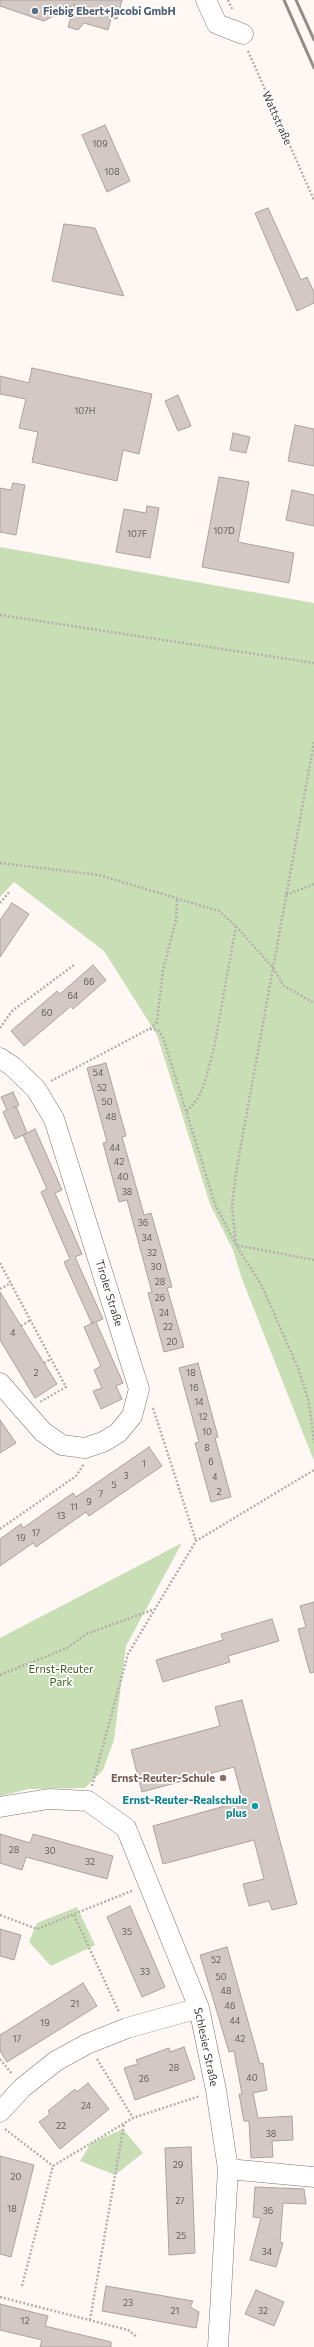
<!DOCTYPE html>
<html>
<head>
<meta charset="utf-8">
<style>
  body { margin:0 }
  canvas { display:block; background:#fef7f4 }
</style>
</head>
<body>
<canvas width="314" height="2347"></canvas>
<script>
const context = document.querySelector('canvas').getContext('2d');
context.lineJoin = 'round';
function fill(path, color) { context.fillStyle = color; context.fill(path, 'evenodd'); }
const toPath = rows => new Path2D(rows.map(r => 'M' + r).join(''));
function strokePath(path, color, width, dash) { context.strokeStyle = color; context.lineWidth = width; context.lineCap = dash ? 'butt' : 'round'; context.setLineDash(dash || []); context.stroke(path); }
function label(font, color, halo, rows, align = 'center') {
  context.font = font + ' Commissioner,sans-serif'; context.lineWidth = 3.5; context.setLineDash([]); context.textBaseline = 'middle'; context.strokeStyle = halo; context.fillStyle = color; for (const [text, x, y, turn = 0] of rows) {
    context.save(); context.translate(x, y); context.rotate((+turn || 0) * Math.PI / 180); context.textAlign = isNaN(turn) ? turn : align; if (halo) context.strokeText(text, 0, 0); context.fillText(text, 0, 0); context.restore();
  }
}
const green = toPath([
  [0,547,314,603,314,1461,242,1279,233,1250,210,1204,157,1035,104,951,14,882,0,897],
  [182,1543,126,1646,114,1740,103,1770,85,1788,29,1789,0,1796,0,1638],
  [77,1907,95,1945,51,1966,29,1942,37,1923],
  [123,2129,143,2153,115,2175,80,2161,91,2143]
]);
const building = toPath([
  [0,0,122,0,117,19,111,18,108,30,84,23,78,30,68,27,75,4,44,21,0,6,0,0],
  [105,125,130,181,107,192,82,135,105,125],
  [268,208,301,280,307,277,314,292,314,303,297,311,255,213,268,208],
  [64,224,95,228,124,296,52,281,64,224],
  [32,368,152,394,139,454,123,450,117,481,32,462,38,432,19,428,26,399,0,394,0,376,29,383,32,368],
  [178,395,191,426,178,431,165,401,178,395],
  [295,425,314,429,314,466,288,461,295,425],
  [233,433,250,437,246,453,230,450,233,433],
  [219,477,249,482,238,542,294,553,289,583,202,567,219,477],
  [13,483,25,485,16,535,0,532,0,488,11,490,13,483],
  [292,490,314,495,314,526,286,520,292,490],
  [147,506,159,508,150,558,116,552,124,509,146,513,147,506],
  [12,903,29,914,0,957,0,920,12,903],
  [93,965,106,980,73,1009,71,1006,24,1046,11,1031,57,991,60,994,93,965],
  [106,1063,126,1136,122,1137,144,1215,151,1213,172,1287,167,1288,184,1347,164,1352,148,1293,152,1292,127,1200,119,1202,103,1143,107,1142,87,1068,106,1063],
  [13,1092,19,1105,13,1108,16,1106,27,1133,15,1139,3,1112,7,1110,1,1097,13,1092],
  [35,1129,62,1190,55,1193,82,1254,75,1257,103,1319,96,1322,123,1383,116,1386,122,1399,101,1409,93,1391,102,1388,94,1370,101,1366,84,1327,95,1322,92,1324,64,1262,70,1259,41,1192,47,1189,23,1135,35,1129],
  [0,1292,57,1384,35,1398,0,1340,0,1292],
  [198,1363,218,1437,215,1438,231,1497,211,1502,195,1443,199,1442,179,1368,198,1363],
  [0,1420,16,1443,0,1453,0,1420],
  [149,1447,162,1466,89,1516,86,1512,36,1547,33,1543,0,1566,0,1539,21,1524,23,1528,73,1493,76,1497,149,1447],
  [314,1602,314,1672,310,1673,298,1629,306,1627,300,1606,314,1602],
  [272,1619,279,1641,228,1656,230,1662,163,1682,156,1660,223,1640,221,1634,272,1619],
  [242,1700,297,1904,272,1910,269,1901,249,1906,243,1884,264,1879,254,1840,163,1864,153,1826,243,1801,234,1767,142,1792,131,1750,220,1726,215,1707,242,1700],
  [0,1834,30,1843,33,1834,113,1856,107,1879,26,1857,22,1870,0,1863,0,1834],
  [130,1906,165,1987,142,1997,107,1917,130,1906],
  [0,1929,21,1935,14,1960,0,1956,0,1929],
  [227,1947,260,2064,263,2063,267,2090,253,2093,258,2118,292,2116,293,2140,272,2141,273,2157,251,2158,249,2121,244,2121,239,2094,242,2094,234,2051,229,2052,200,1955,227,1947],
  [83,1983,97,2006,7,2062,0,2051,0,2035,83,1983],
  [184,2047,195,2079,135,2100,124,2068,138,2064,136,2060,169,2048,170,2052,184,2047],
  [88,2083,109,2109,60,2149,39,2122,50,2114,48,2111,75,2089,77,2092,88,2083],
  [191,2147,195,2253,169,2255,165,2148,191,2147],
  [0,2156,34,2165,11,2257,0,2254,0,2156],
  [255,2187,304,2189,306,2204,283,2203,280,2242,283,2243,276,2267,250,2260,261,2218,253,2217,255,2187],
  [106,2286,193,2301,190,2307,199,2312,196,2328,102,2311,106,2286],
  [256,2290,284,2302,274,2326,245,2314,256,2290],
  [0,2304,48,2316,45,2326,111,2342,111,2347,40,2347,42,2340,0,2330,0,2304]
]);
const path = toPath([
  [228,0,233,11],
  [248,51,314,200],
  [0,615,314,663],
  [314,742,237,1167,232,1205,236,1245,314,1260],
  [0,863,99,875,219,911,236,926,214,1048,204,1085,197,1100,186,1112],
  [286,895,314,884],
  [0,903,10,891],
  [236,926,273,968,284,986,314,1003],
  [0,1028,12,1011,74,965],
  [150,1029,157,1022,163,970,176,920,177,899],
  [51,1081,149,1029,158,1030,163,1037,215,1204,236,1245,262,1286,298,1368,309,1402,314,1443],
  [0,1263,66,1387,40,1402],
  [0,1289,11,1283],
  [21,1326,31,1320],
  [44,1363,51,1359],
  [153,1408,196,1541],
  [0,1529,76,1476,84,1464],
  [0,1675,67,1648,86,1634,155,1609,196,1541,314,1470],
  [92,1786,128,1654,155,1609],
  [0,1915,37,1929,134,1890],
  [74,1915,119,2012],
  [0,2059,12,2074],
  [97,2059,133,2118],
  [5,2129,53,2166],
  [22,2286,53,2166,133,2118,200,2096],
  [0,2297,128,2330,136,2336],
  [90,2320,124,2124]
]);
const minor = toPath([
  [206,0,217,24,243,34],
  [0,1058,12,1066,36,1089,54,1119,139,1389,132,1416,118,1433,103,1442,85,1448,62,1445,43,1432,0,1383],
  [0,1807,49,1799,88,1801,126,1828,199,2008,216,2090,228,2169,218,2347],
  [0,2112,22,2088,56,2061,87,2044,127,2028,199,2008],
  [228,2169,314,2177]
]);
const rail = toPath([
  [284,0,314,68],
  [296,0,314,40]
]);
const markers = [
  [35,11,4,"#5c6f8a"],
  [223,1778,4,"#8d6e63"],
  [255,1806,4,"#0f9aa8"]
];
const numberNames = [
  ["109",100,144],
  ["108",112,172],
  ["107H",85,411],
  ["107D",224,531],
  ["107F",137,534],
  ["66",89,982],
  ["64",73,996],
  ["60",47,1013],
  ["54",98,1073],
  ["52",102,1088],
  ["50",107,1102],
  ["48",111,1117],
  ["44",115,1148],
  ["42",119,1162],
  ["40",123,1177],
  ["38",127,1192],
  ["36",143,1223],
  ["34",147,1238],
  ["32",152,1253],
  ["30",156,1267],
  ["28",160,1282],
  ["26",160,1298],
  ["24",164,1313],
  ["22",168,1327],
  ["4",13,1333],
  ["20",172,1342],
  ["2",36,1373],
  ["18",191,1373],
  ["16",194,1388],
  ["14",199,1402],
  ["12",203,1417],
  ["10",207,1432],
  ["8",207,1448],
  ["6",211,1462],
  ["1",144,1464],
  ["3",126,1476],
  ["4",215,1477],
  ["5",114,1485],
  ["2",219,1492],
  ["7",101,1494],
  ["9",89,1502],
  ["11",74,1507],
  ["13",61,1516],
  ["17",36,1533],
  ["19",21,1538],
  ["28",14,1850],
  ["30",50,1851],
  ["32",90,1862],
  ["35",127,1932],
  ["52",216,1960],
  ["33",145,1972],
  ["50",221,1977],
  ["48",226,1991],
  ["21",75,2004],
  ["46",230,2006],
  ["44",235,2021],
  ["19",45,2023],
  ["17",17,2039],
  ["42",240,2039],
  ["28",174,2068],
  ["40",252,2078],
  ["26",144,2079],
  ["24",86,2106],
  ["22",61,2126],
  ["38",271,2134],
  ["29",178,2165],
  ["20",16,2177],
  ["27",180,2201],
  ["18",12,2209],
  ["36",268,2211],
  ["25",181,2236],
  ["34",267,2252],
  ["23",128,2303],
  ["21",175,2311],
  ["32",263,2311],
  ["12",25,2321]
];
const serviceNames = [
  ["Fiebig Ebert+Jacobi GmbH",43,11]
];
const streetNames = [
  ["Wattstraße",277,118,66],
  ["Tiroler Straße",109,1293,73],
  ["Schlesier Straße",206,2047,78]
];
const parkNames = [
  ["Ernst-Reuter",61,1669],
  ["Park",61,1682]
];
const educationNames = [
  ["Ernst-Reuter-Schule",215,1778]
];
const cultureNames = [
  ["Ernst-Reuter-Realschule",247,1800],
  ["plus",247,1813]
];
fill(green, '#c8deb4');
fill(building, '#d3c8c3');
strokePath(building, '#aca19d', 1);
strokePath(minor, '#7f7571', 21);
strokePath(path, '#b5afac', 2.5, [2, 2]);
strokePath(minor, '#fff', 20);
strokePath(rail, '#918b89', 3);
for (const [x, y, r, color] of markers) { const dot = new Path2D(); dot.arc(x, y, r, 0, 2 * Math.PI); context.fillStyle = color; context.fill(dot); strokePath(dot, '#fff', 1.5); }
label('9px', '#645e5b', null, numberNames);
label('bold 11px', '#4e5e75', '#fff', serviceNames, 'left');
label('11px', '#3f3a38', '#fff', streetNames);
label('11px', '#415d1b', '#fff', parkNames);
label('bold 11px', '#785e54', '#fff', educationNames, 'right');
label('bold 11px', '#0d838f', '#fff', cultureNames, 'right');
</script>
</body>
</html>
